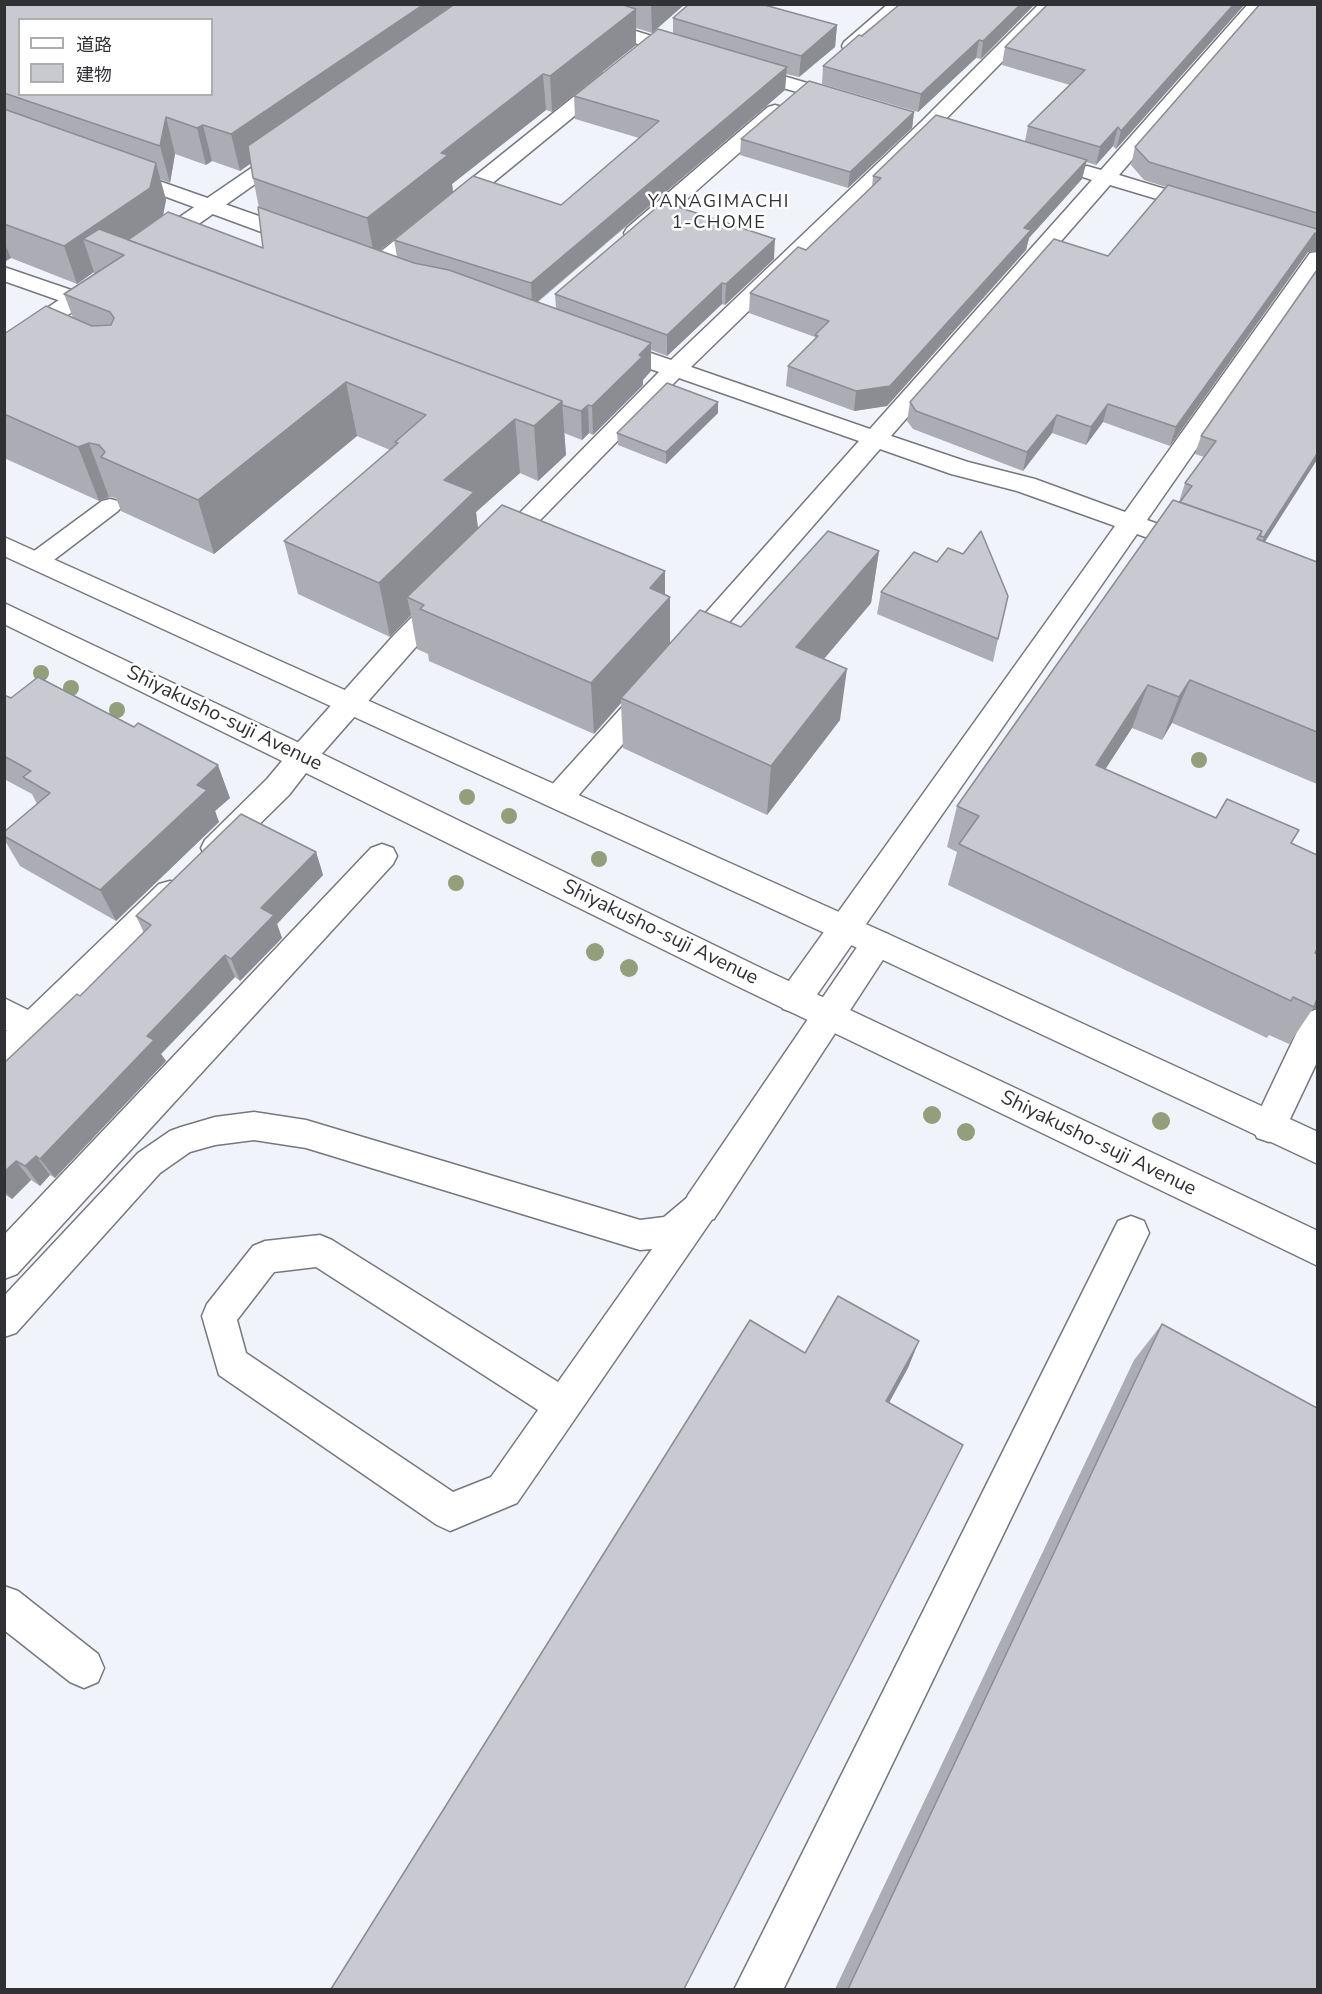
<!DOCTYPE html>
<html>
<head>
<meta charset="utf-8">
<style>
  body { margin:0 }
  #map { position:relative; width:1322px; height:1994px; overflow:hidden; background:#f1f3fb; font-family:"Nunito Sans","Noto Sans JP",sans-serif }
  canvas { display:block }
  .frame { position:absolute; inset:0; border:6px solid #303134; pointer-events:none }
  .legend { position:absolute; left:18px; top:18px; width:195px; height:78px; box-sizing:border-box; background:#fff; border:2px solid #acadae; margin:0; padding:8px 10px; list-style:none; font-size:18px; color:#303134 }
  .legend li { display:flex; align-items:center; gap:12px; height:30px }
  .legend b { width:30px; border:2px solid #acadae }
</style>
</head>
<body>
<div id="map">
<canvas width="1322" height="1994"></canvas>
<div class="frame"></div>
<ul class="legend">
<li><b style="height:8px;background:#fff"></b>道路</li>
<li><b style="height:16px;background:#c8c9d1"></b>建物</li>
</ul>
</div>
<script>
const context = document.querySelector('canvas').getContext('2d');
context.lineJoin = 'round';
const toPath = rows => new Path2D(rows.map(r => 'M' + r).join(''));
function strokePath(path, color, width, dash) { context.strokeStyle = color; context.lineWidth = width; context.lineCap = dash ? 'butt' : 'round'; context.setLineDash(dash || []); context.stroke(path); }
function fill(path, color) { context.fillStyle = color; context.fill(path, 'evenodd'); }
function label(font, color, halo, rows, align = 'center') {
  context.font = font + ' "Nunito Sans",sans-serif'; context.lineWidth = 5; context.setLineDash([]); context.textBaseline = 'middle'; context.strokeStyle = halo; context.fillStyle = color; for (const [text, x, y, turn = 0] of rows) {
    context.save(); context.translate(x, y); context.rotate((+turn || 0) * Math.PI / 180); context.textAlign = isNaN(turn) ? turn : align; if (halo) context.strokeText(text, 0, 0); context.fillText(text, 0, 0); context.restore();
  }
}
const lane = toPath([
  [110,499,118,501,122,506,118,511,46,566,38,568,30,566,26,560,30,554,102,501,110,499],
  [254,1112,306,1120,640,1220,664,1217,689,1196,701,1192,713,1196,717,1207,713,1218,517,1503,450,1531,437,1525,219,1375,202,1316,207,1304,253,1246,265,1241,320,1235,332,1240,558,1382,652,1249,640,1250,306,1148,254,1140,215,1145,190,1152,160,1173,16,1333,4,1337,4,1296,138,1153,170,1131,181,1127,215,1117,254,1112],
  [316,1267,538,1410,491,1477,453,1492,246,1353,237,1320,274,1272,316,1267],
  [4,1586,18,1591,98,1654,104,1668,98,1682,84,1688,70,1682,4,1630,4,1586]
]);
const street = toPath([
  [519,4,548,4,694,49,696,53,694,57,680,57,522,8,519,4],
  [888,4,908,4,858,50,844,50,842,46,844,42,888,4],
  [1039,4,1059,4,936,129,691,367,870,429,1092,180,1080,176,1077,172,1080,168,1087,166,1101,170,1248,4,1267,4,1119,175,1211,203,1214,207,1211,211,1204,213,1197,211,1110,185,891,436,968,462,1035,479,1125,512,1310,253,1318,252,1318,274,1147,520,1201,539,1205,545,1201,551,1192,554,1137,534,807,1009,795,1013,783,1009,778,999,783,989,1115,526,1017,491,951,474,880,449,698,658,688,661,678,658,674,651,678,644,859,441,679,378,507,554,498,557,489,554,485,548,659,372,600,351,596,346,600,341,608,339,616,341,671,360,922,121,1039,4],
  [742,64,852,96,855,100,852,104,845,106,735,74,733,70,735,66,742,64],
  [609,72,616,74,619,78,616,82,385,271,377,273,369,271,366,266,369,261,602,74,609,72],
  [775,105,782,107,785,111,782,115,643,238,635,239,627,238,624,233,627,228,768,107,775,105],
  [122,168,310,234,313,239,310,244,302,245,294,244,115,178,112,174,115,170,122,168],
  [4,267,83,294,86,299,83,304,75,306,4,281,4,267],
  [446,590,456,593,459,599,456,605,414,649,312,765,302,768,292,765,287,757,292,749,394,635,436,593,446,590],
  [652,682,662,685,666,692,662,699,570,805,559,808,548,805,544,797,548,789,642,685,652,682],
  [382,844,393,848,397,856,393,864,17,1274,4,1279,4,1235,371,848,382,844],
  [877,930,888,934,893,943,888,952,714,1219,701,1223,688,1219,683,1207,688,1195,866,934,877,930],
  [4,998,44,1018,49,1028,44,1038,32,1042,4,1029,4,998],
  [1318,1009,1318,1060,1281,1138,1269,1142,1257,1138,1252,1127,1257,1116,1306,1013,1318,1009],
  [1131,1216,1144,1221,1149,1233,783,1990,734,1990,1118,1221,1131,1216]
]);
const secondary = toPath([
  [289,145,296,147,299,151,296,155,162,250,154,251,146,250,143,245,146,240,282,147,289,145],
  [104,273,112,275,115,280,112,285,12,353,4,355,4,337,96,275,104,273],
  [4,537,888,934,1318,1132,1318,1164,866,952,4,556,4,537],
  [4,603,312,749,761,968,1318,1231,1318,1266,737,986,306,773,289,795,227,856,216,860,205,856,201,848,205,840,267,779,282,761,4,624,4,603],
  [170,881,181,884,186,893,181,902,16,1065,4,1069,4,1033,159,884,170,881]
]);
const trees = [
  [41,673,8],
  [71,688,8],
  [117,710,8],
  [1199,760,8],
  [467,797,8],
  [509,816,8],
  [599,859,8],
  [456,883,8],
  [595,952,9],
  [629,968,9],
  [932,1115,9],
  [1161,1121,9],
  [966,1132,9]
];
const wall = toPath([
  [4,4,685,4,652,33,636,28,636,45,552,112,546,110,452,184,453,192,380,251,397,257,394,240,561,205,639,138,575,119,574,96,673,33,673,18,837,25,835,47,799,77,786,74,785,90,538,302,556,309,555,294,774,259,725,305,722,304,667,356,651,350,651,371,643,380,643,385,593,435,589,433,582,440,564,433,566,455,538,481,520,473,476,512,478,528,665,571,665,595,670,597,670,643,741,627,879,551,871,603,824,659,840,720,767,815,623,748,621,703,594,734,429,661,428,654,417,649,411,615,390,637,298,594,284,541,390,450,357,436,214,554,121,511,116,498,109,497,99,501,4,458,4,334,73,318,64,294,94,274,94,272,77,284,11,258,4,262],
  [175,154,206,165,212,161,240,171,251,163,253,178,259,208,263,248,163,216,166,200,160,179,170,183],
  [900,4,1035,4,981,59,976,58,918,112,822,84,823,66],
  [1048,4,1245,4,1116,149,1113,146,1096,165,1086,162,1082,179,1029,238,1026,250,887,406,854,411,786,386,788,366,815,339,815,337,749,313,750,293,806,250,872,187,873,176,1025,141,1028,126,1070,85,1002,65,1005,47],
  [1317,4,1317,251,1308,252,1170,446,1103,422,1086,445,1052,433,1023,471,913,429,907,421,910,402,1108,256,1166,187,1144,180,1131,165,1135,147],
  [914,112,912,128,848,188,740,155,741,139],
  [1317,270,1265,542,1317,562,1317,784,1172,723,1162,740,1132,728,1105,769,1216,818,1291,843,1315,953,1317,1008,1312,1010,1289,1044,1269,1035,1267,1038,948,885,957,852,947,847,957,806,1179,502,1185,483,1204,457,1195,454,1201,436],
  [718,413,666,464,618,445,617,433],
  [881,592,998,639,993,662,877,614],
  [4,695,230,798,215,811,219,822,116,921,20,866,4,839,4,832,37,804,32,794,4,779],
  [316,852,323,875,277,924,282,938,240,981,235,977,161,1054,166,1061,55,1178,50,1175,40,1186,31,1180,12,1199,4,1194,4,1063,80,996,144,933,136,916],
  [1162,1324,1317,1989,835,1989,1134,1360]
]);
const shadedWall = toPath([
  [424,4,479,4,240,171,231,134],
  [651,4,685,4,652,33],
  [1021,4,1035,4,981,59,983,41],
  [1234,4,1245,4,1116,149,1121,131],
  [636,9,636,45,552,112,550,76],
  [837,25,835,47,799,77,801,56],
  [979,40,976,58,918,112,921,94],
  [787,67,785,90,532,306,531,283],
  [543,74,546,110,452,184,453,192,374,255,367,218,441,153],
  [914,112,912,128,848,188,850,172],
  [166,117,175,154,170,183,160,146],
  [203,125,212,161,206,165,197,128],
  [1118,127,1113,146,1096,165,1100,147],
  [1087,160,1082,179,1029,238,1026,250,887,406,854,411,856,391,1024,228],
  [156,163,166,200,161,225,134,244,83,239,94,272,77,284,64,246],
  [1315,233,1317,233,1317,251,1308,252,1170,446,1176,427],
  [775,239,774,259,725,305,726,284],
  [4,242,11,258,4,262],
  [722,283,722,304,667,356,667,335],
  [651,343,651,371,643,380,643,385,593,435,592,406],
  [346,382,357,436,214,554,198,500],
  [562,401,566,455,538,481,534,426],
  [718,402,718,413,666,464,666,452],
  [1108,404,1103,422,1086,445,1091,427],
  [588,405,589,433,582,440,581,411],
  [1057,415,1052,433,1023,471,1027,452],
  [515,419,520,473,476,512,480,546,407,597,411,615,390,637,379,583,444,480],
  [89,443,109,497,99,501,78,447],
  [1317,454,1317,460,1256,556,1264,537],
  [879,551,871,603,791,698,796,647],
  [665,571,665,602,670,597,670,649,621,698,621,703,594,734,591,683,650,588],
  [847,669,840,720,767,815,771,766],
  [1190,680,1172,723,1162,740,1179,697],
  [1148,685,1132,728,1081,807,1096,765],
  [218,765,230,798,215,811,219,822,116,921,100,890,197,785],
  [316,852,323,875,277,924,282,938,240,981,231,959,261,908],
  [225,955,235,977,161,1054,166,1061,55,1178,40,1159,147,1036],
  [1317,992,1317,1008,1312,1010,1314,1007],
  [36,1156,50,1175,40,1186,25,1166],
  [16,1161,31,1180,12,1199,4,1191,4,1172],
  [919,1341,908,1368,877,1425,886,1401]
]);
const building = toPath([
  [4,4,424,4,231,134,203,125,197,128,166,117,160,146,4,93,4,4],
  [20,20,212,20,212,94,20,94,20,20],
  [455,4,620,4,636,9,550,76,543,74,441,153,448,155,367,218,253,178,248,146,455,4],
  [689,4,761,4,837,25,801,56,673,18,689,4],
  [900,4,1021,4,983,41,979,40,921,94,823,66,859,35,862,36,900,4],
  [1048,4,1234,4,1121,131,1118,127,1100,147,1028,126,1085,70,1005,47,1048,4],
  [1260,4,1317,4,1317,213,1149,162,1135,147,1260,4],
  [658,29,787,67,531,283,394,240,473,176,561,205,659,121,574,96,658,29],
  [809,81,914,112,850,172,741,139,809,81],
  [4,109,156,163,150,188,64,246,4,224,4,109],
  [936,115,1087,160,1024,228,1031,230,890,386,856,391,788,366,818,336,815,335,829,321,750,293,798,247,806,250,881,178,873,176,936,115],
  [1168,185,1317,229,1317,233,1315,233,1176,427,1108,404,1091,427,1057,415,1027,452,916,411,910,402,1054,239,1108,256,1168,185],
  [663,202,775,239,726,284,722,283,667,335,555,294,663,202],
  [258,207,414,263,449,270,651,343,639,355,642,357,592,406,588,405,581,411,562,405,562,401,128,240,168,212,263,248,258,207],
  [99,229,562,401,534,426,515,419,444,480,474,492,379,583,284,541,398,443,395,442,426,415,346,382,198,500,101,457,105,452,99,445,89,443,78,447,4,414,4,334,46,306,92,326,111,325,114,318,110,312,64,294,124,255,83,239,99,229],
  [1317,270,1317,454,1264,537,1260,536,1262,531,1180,502,1192,486,1185,483,1216,441,1201,436,1317,270],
  [667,383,718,402,666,452,617,433,667,383],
  [1173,500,1262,531,1257,539,1317,562,1317,732,1190,680,1179,697,1148,685,1096,765,1216,818,1227,799,1299,830,1291,843,1317,855,1317,949,1315,953,1317,954,1317,999,1314,1007,1293,997,1291,1001,959,844,979,816,957,806,1173,500],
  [502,505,665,571,650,588,670,597,591,683,420,609,424,605,407,597,502,505],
  [828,531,879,551,796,647,847,669,771,766,621,698,700,610,741,627,828,531],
  [981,531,1008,596,998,639,881,592,914,552,937,562,948,548,963,554,981,531],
  [38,677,134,727,138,723,218,765,197,785,207,790,100,890,4,836,4,832,50,793,23,777,31,771,4,756,4,695,11,698,38,677],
  [241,814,316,852,261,908,274,915,231,959,225,955,147,1036,154,1040,40,1159,36,1156,25,1166,16,1161,4,1172,4,1063,77,994,80,996,151,925,136,916,241,814],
  [838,1296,919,1341,886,1401,963,1445,684,1989,331,1989,750,1320,805,1353,838,1296],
  [1162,1324,1317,1408,1317,1989,848,1989,1162,1324]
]);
const farNeighbourhoodnames = [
  ["YANAGIMACHI",719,203],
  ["1-CHOME",719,224]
];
const streetNames = [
  ["Shiyakusho-suji Avenue",224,719,26],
  ["Shiyakusho-suji Avenue",660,933,26],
  ["Shiyakusho-suji Avenue",1098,1144,26]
];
strokePath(lane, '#76777f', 3);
strokePath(street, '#76777f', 3);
strokePath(secondary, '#76777f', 3);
fill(lane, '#fff');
fill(street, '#fff');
fill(secondary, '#fff');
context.fillStyle = '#939e7a';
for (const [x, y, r] of trees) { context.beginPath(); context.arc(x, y, r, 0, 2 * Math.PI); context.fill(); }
fill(wall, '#acadb4');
fill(shadedWall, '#8c8d92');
fill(building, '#c8c9d1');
strokePath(building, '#8c8d92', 1.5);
context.letterSpacing = '1.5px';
label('18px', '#303134', '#fff', farNeighbourhoodnames);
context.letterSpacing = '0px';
label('20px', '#303134', '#fff', streetNames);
</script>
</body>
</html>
